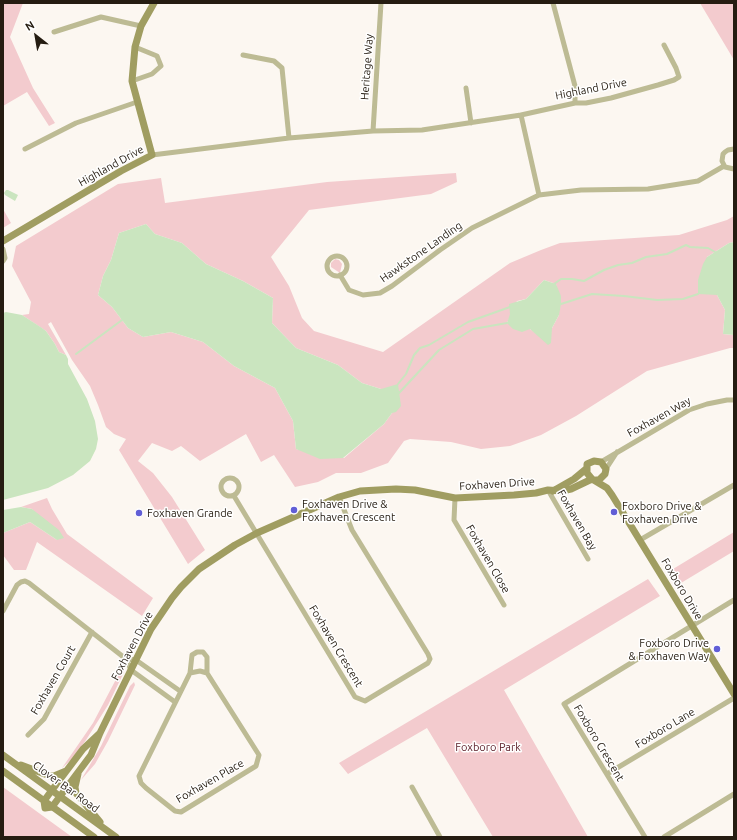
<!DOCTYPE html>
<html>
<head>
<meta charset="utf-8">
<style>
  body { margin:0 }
  #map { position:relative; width:737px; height:840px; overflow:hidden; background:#fcf7f1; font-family:Ubuntu,sans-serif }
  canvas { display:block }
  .frame { position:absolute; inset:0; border:4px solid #251c11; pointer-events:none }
  .north { position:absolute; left:16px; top:16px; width:40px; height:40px; -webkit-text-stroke:3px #fff; paint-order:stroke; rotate:329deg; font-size:11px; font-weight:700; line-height:16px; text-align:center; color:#251c11 }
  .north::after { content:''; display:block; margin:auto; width:14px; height:18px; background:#251c11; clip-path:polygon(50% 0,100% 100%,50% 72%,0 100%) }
</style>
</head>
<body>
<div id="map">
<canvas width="737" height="840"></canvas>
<div class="frame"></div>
<div class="north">N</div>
</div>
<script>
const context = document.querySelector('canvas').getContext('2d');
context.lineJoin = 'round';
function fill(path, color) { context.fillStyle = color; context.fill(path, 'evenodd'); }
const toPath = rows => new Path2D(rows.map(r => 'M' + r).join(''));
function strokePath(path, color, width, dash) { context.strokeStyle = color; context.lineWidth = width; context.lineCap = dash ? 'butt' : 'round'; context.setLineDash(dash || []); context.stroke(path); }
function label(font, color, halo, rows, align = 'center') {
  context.font = font + ' Ubuntu,sans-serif'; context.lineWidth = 3; context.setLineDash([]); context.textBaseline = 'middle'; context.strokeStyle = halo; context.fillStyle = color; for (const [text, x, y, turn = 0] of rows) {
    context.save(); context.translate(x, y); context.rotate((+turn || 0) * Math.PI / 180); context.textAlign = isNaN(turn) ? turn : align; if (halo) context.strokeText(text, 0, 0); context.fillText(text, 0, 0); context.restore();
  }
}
const green = toPath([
  [3,3,23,3,10,37,33,88,55,123,49,126,27,92,3,106],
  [700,3,734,3,734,60],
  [456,173,457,182,431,194,309,210,271,257,289,286,302,318,314,331,383,352,510,263,541,250,560,243,679,235,727,220,734,216,734,242,729,243,707,257,717,295,725,310,723,334,734,335,734,348,730,348,647,371,576,416,541,435,510,446,481,449,451,442,410,439,404,441,388,463,361,473,336,473,318,482,295,487,274,455,261,462,246,434,200,461,181,446,172,451,152,443,138,461,153,473,172,497,205,550,188,564,119,450,126,439,114,434,106,427,98,405,90,386,72,360,51,322,48,324,66,355,59,352,55,344,46,331,22,315,29,314,31,302,12,266,16,246,118,184,161,178,165,203,327,182],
  [146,224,155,234,182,243,206,264,243,281,273,298,272,323,296,348,338,365,362,383,381,389,392,413,384,424,344,458,296,449,293,421,275,388,234,366,203,342,171,332,143,337,128,328,112,307,98,295,103,276,111,260,119,233],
  [544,280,556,284,559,315,552,328,537,334,530,329,507,323,517,301,526,299],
  [3,209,11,223,3,228],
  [335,259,339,260,342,264,340,273,331,267,331,263],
  [47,498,52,509,67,534,153,598,142,616,37,542,26,570,14,570,3,555,3,533,30,522,57,540,32,509,21,507],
  [734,532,734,551,681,583,673,569],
  [648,579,660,596,504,690,588,837,493,837,427,728,348,774,339,763],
  [123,666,125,666,124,672,108,705,86,740,73,758,62,768,93,723],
  [134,682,135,685,108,741,95,764,81,780,101,746,130,686],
  [3,787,72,837,3,837]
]);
const water = toPath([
  [6,190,8,190,18,195,15,201,5,195,4,193],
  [146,224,155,234,182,243,206,264,243,281,273,298,272,323,296,348,338,365,362,383,381,389,398,384,401,406,396,412,392,413,384,424,343,458,320,459,296,449,293,421,275,388,234,366,203,342,171,332,143,337,128,328,112,307,98,295,103,276,111,260,119,233],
  [734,242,734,335,723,334,725,310,717,295,698,294,698,280,703,264,707,257,729,243],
  [544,280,556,284,561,296,561,304,559,315,552,328,551,343,548,345,530,329,522,332,513,329,507,323,510,314,509,304,526,299],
  [6,312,22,315,42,328,46,331,55,344,59,352,66,355,68,359,68,364,87,399,95,421,98,439,96,449,90,461,73,475,48,488,3,500,3,313],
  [21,507,32,509,59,530,64,538,57,540,30,522,3,533,3,510]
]);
const stream = toPath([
  [554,284,561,279,572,279,584,281,604,270,618,265,632,263,646,257,667,254,686,245,690,247,708,248,715,252],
  [561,304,592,294,624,296,657,300,683,299,698,294],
  [76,354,122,320],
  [398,384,406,374,414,355,420,348,429,345,468,322,510,307],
  [399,393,439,350,473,329,507,323]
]);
const street = toPath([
  [553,3,575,86,575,103],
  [54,32,101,17,141,26],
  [243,55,274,61,282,68,289,138],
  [132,81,152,74,161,66,157,56,135,47],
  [466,88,471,123],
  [521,115,539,195],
  [373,131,381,3],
  [25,149,76,123,137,102],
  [734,149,728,150,725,152,723,154,722,161,725,167,734,169],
  [152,155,289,138,373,131,422,130,521,115,575,103,586,103,611,98,658,85,674,80,679,77,676,68,664,45],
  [3,249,5,258,3,261],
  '327 266a10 10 0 1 1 20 0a10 10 0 1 1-20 0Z',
  [340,275,349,290,363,295,380,293,392,286,440,250,472,228,539,195,581,190,648,189,698,181,724,166],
  [601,462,689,410,707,404,727,400,734,400],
  [606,469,617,452],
  '221 487a9 9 0 1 1 18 0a9 9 0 1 1-18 0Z',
  [548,490,588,559],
  [234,496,355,697,365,701,428,663,430,659,428,654,352,530,339,497],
  [455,498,454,520,504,605],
  [640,540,734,485],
  [3,611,17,585,21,582,25,581,29,583,126,659,131,670,175,702],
  [126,659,136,660,180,691],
  [190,673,139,776,141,783,146,788,175,811,181,812,256,766,259,755,207,673,207,657,203,652,197,652,192,655,190,673,200,671,207,673],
  [28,735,44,719,92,632],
  [607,774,734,698],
  [412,787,440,837],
  [645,837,564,704,734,600],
  [664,837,734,794]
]);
const secondary = toPath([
  [3,241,121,171,152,155,132,81,135,47,141,26,154,3],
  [596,480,599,480,605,474,606,469,601,462,594,461,587,464,587,473,592,479,607,488,612,495,734,694],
  [553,491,574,479,586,469],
  [100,733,83,749,52,790,44,801,45,808,52,807,91,755,100,733,151,629,172,598,181,587,199,569,235,545,257,533,339,497,360,491,396,489,415,490,455,498,514,495,536,493,548,490,562,491,571,489,592,479],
  [3,755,116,837],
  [21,765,50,776,54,776,66,771],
  [3,771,94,837],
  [78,774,75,787,76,793,100,822]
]);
const markers = [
  [294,510,4,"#615ed6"],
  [614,512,4,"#615ed6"],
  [139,513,4,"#615ed6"],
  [717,649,4,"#615ed6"]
];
const streetNames = [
  ["Heritage Way",367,67,-86],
  ["Highland Drive",591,89,-11],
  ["Highland Drive",111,166,-29],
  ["Hawkstone Landing",421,252,-35],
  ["Foxhaven Way",659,417,-29],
  ["Foxhaven Drive",497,484,-4],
  ["Foxhaven Bay",577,520,60],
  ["Foxhaven Close",488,559,60],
  ["Foxboro Drive",682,589,59],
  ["Foxhaven Drive",132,646,-62],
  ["Foxhaven Crescent",336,646,59],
  ["Foxhaven Court",53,680,-60],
  ["Foxboro Lane",665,728,-31],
  ["Foxboro Crescent",599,743,59],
  ["Foxhaven Place",210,781,-30],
  ["Clover Bar Road",66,787,36]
];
const poiNames = [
  ["Foxhaven Drive &",302,504],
  ["Foxhaven Crescent",302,517],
  ["Foxboro Drive &",622,506],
  ["Foxhaven Drive",622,519],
  ["Foxhaven Grande",147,513],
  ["Foxboro Drive",709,643,"right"],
  ["& Foxhaven Way",709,656,"right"]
];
const parkNames = [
  ["Foxboro Park",488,747]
];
fill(green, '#f3cbce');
fill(water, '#cae5bf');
strokePath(stream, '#cae5bf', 2);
strokePath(street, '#bdbb94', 5);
strokePath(secondary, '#a09d61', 7);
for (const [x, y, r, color] of markers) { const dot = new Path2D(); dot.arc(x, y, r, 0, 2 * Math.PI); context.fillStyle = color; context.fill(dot); strokePath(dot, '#fff', 1.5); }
label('11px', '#251c11', '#fff', streetNames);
label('11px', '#251c11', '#fff', poiNames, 'left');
label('11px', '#5c202a', '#fff', parkNames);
</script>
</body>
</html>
